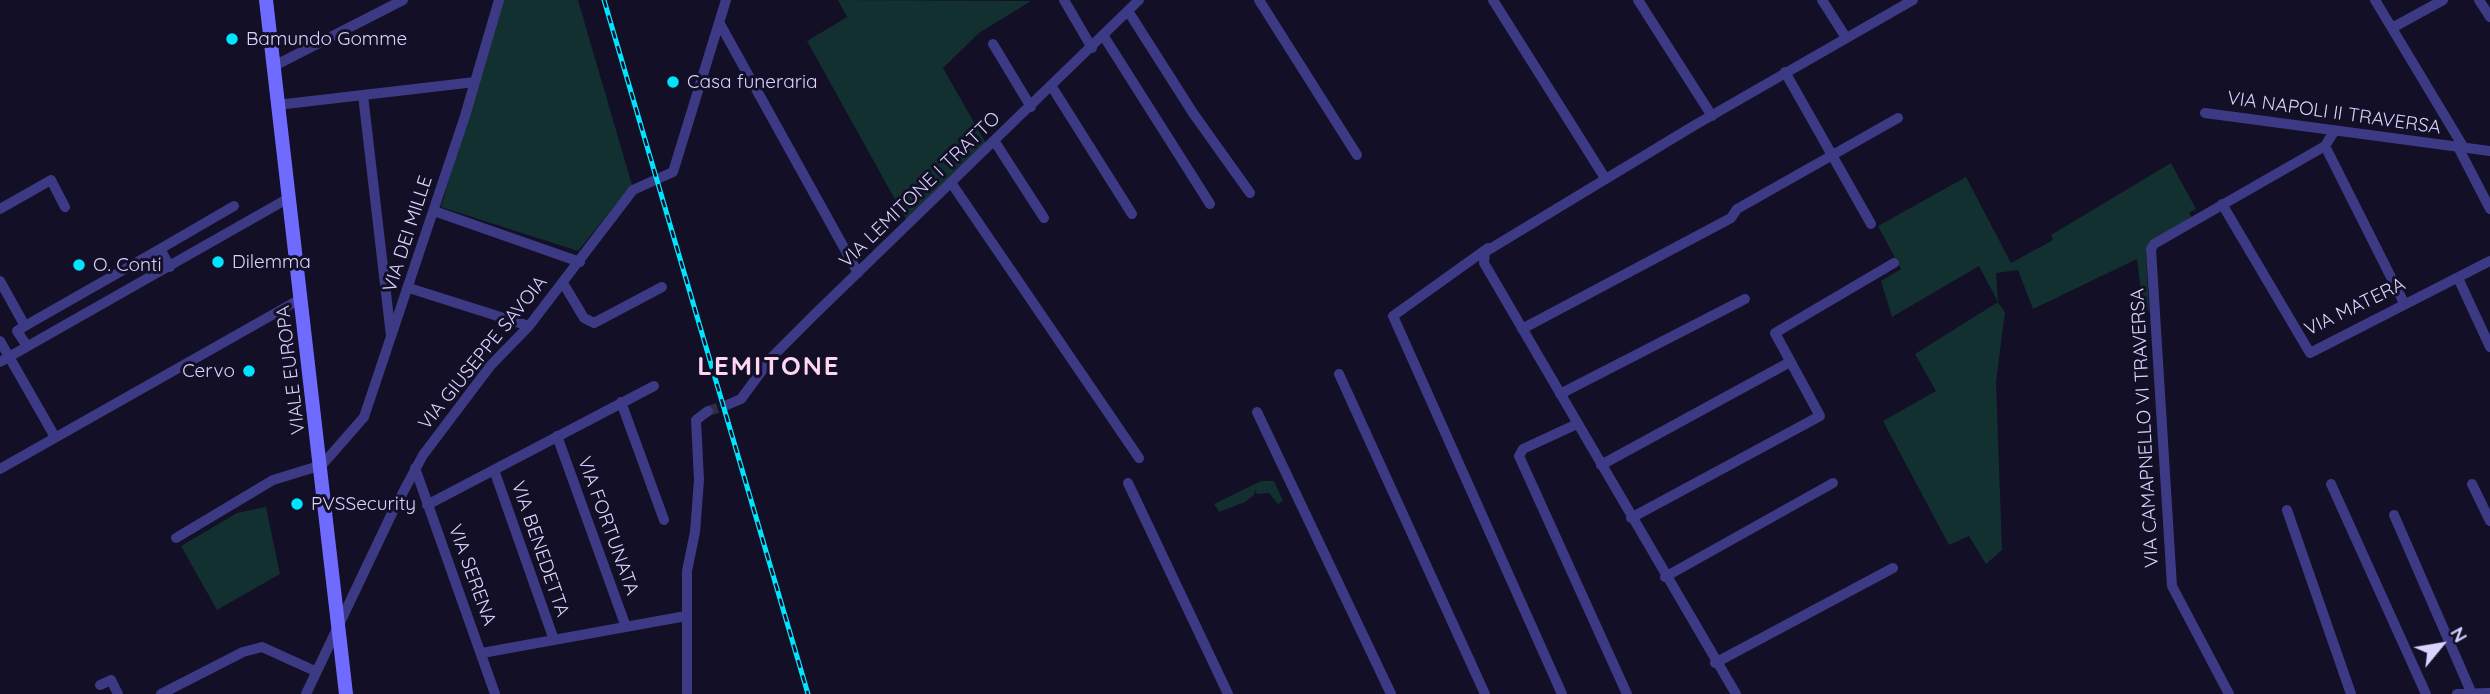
<!DOCTYPE html>
<html>
<head>
<meta charset="utf-8">
<style>
  body { margin:0 }
  #map { position:relative; width:2490px; height:694px; overflow:hidden; background:#130f26; font-family:Quicksand,sans-serif }
  canvas { display:block }
  .north { position:absolute; left:2406px; top:610px; width:70px; height:70px; -webkit-text-stroke:5px #130f26; paint-order:stroke; rotate:60deg; font-size:19px; font-weight:700; line-height:28px; text-align:center; color:#d9d4ff }
  .north::after { content:''; display:block; margin:auto; width:24px; height:32px; background:#d9d4ff; clip-path:polygon(50% 0,100% 100%,50% 72%,0 100%) }
</style>
</head>
<body>
<div id="map">
<canvas width="2490" height="694"></canvas>
<div class="north">N</div>
</div>
<script>
const context = document.querySelector('canvas').getContext('2d');
context.lineJoin = 'round';
function fill(path, color) { context.fillStyle = color; context.fill(path, 'evenodd'); }
const toPath = rows => new Path2D(rows.map(r => 'M' + r).join(''));
function strokePath(path, color, width, dash) { context.strokeStyle = color; context.lineWidth = width; context.lineCap = dash ? 'butt' : 'round'; context.setLineDash(dash || []); context.stroke(path); }
function label(font, color, halo, rows, align = 'center') {
  context.font = font + ' Quicksand,sans-serif'; context.lineWidth = 6; context.setLineDash([]); context.textBaseline = 'middle'; context.strokeStyle = halo; context.fillStyle = color; for (const [text, x, y, turn = 0] of rows) {
    context.save(); context.translate(x, y); context.rotate((+turn || 0) * Math.PI / 180); context.textAlign = isNaN(turn) ? turn : align; if (halo) context.strokeText(text, 0, 0); context.fillText(text, 0, 0); context.restore();
  }
}
const green = toPath([
  [502,0,578,0,632,185,578,251,441,207],
  [838,0,1031,1,979,33,943,68,987,145,907,221,807,41,847,17],
  [2171,163,2196,209,2189,213,2196,225,2146,252,2149,313,2141,292,2137,259,2033,309,2018,270,1996,273,1998,303,2005,312,1996,382,2002,550,1986,564,1969,536,1949,545,1883,421,1936,391,1915,354,1998,302,1979,266,1892,317,1881,281,1901,269,1878,226,1966,177,2011,263,2053,240,2051,235],
  [1261,481,1274,481,1283,501,1278,504,1269,493,1258,494,1254,490,1255,494,1245,502,1219,512,1214,504],
  [266,507,280,574,217,610,181,546,237,513]
]);
const streetTunnel = toPath([
  [708,411,727,405]
]);
const street = toPath([
  [1064,0,1092,48],
  [1259,0,1357,155],
  [1493,0,1605,178],
  [1638,0,1712,116],
  [1822,0,1845,36],
  [2375,0,2464,148],
  [2479,0,2490,17],
  [1128,11,1193,113,1250,193],
  [720,24,858,273],
  [2392,28,2443,0],
  [1103,35,1210,204],
  [993,44,1031,107],
  [274,66,403,0],
  [1785,72,1871,224],
  [1052,87,1132,214],
  [363,95,391,336],
  [277,105,475,82],
  [2205,113,2490,151],
  [995,142,1044,218],
  [2325,146,2404,303],
  [2458,147,2490,209],
  [952,184,1139,458],
  [2222,204,2310,353,2490,261],
  [0,209,51,180,65,207],
  [434,211,580,262],
  [1488,248,1393,316,1562,694],
  [160,249,234,206],
  [2458,278,2490,347],
  [0,281,25,326,160,249,170,267],
  [563,283,584,318,594,323,662,287],
  [409,288,529,326],
  [25,326,17,331,27,346],
  [1522,329,1731,218,1737,209,1898,118],
  [0,341,55,437],
  [0,362,287,199],
  [1339,374,1485,694],
  [1560,394,1745,299],
  [621,402,664,520],
  [727,405,741,399,772,357,815,314,1139,0],
  [1257,412,1391,694],
  [1577,424,1523,449,1519,456,1627,694],
  [557,436,626,627],
  [1601,465,1790,362],
  [415,468,495,694],
  [0,469,302,298],
  [494,470,554,640],
  [1128,483,1228,694],
  [2331,484,2426,694],
  [2472,484,2490,521],
  [427,505,654,386],
  [2287,510,2351,694],
  [2394,515,2472,694],
  [1631,518,1820,416,1775,333,1894,263],
  [176,538,273,480,322,465,364,417,465,116,499,0],
  [1665,577,1833,483],
  [482,653,686,616],
  [1715,663,1893,568],
  [100,685,111,680,118,694],
  [161,694,243,652,262,647,315,671],
  [306,694,394,509,423,455,491,365,529,326,633,190,673,172,726,0],
  [687,694,687,571,695,532,699,480,696,420,708,411],
  [1736,694,1484,263,1485,252,1695,125,1913,0],
  [2229,694,2172,586,2151,249,2154,244,2325,146,2335,130],
  [2457,694,2490,693]
]);
const secondary = toPath([
  [266,0,346,694]
]);
const rail = toPath([
  [604,0,808,694]
]);
const markers = [
  [232,39,7,"#00e5ff"],
  [673,82,7,"#00e5ff"],
  [218,262,7,"#00e5ff"],
  [79,265,7,"#00e5ff"],
  [249,371,7,"#00e5ff"],
  [297,504,7,"#00e5ff"]
];
const poiNames = [
  ["Bamundo Gomme",246,39],
  ["Casa funeraria",687,82],
  ["Dilemma",232,262],
  ["O. Conti",93,265],
  ["Cervo",235,371,"right"],
  ["PVSSecurity",311,504]
];
const streetNames = [
  ["VIA NAPOLI II TRAVERSA",2334,113,8],
  ["VIA LEMITONE I TRATTO",920,190,-44],
  ["VIA DEI MILLE",408,234,-72],
  ["VIA MATERA",2355,307,-26],
  ["VIA GIUSEPPE SAVOIA",483,353,-51],
  ["VIALE EUROPA",291,370,-97],
  ["VIA CAMAPNELLO VI TRAVERSA",2145,428,-93],
  ["VIA FORTUNATA",608,526,70],
  ["VIA BENEDETTA",540,549,71],
  ["VIA SERENA",472,575,70]
];
const districtNames = [
  ["LEMITONE",769,367]
];
fill(green, '#12302f');
strokePath(streetTunnel, '#312d47', 10, [10, 5]);
strokePath(street, '#3d3a85', 10);
strokePath(secondary, '#6f6bff', 14);
strokePath(rail, '#00e5ff', 5);
strokePath(rail, '#130f26', 2.5, [8]);
for (const [x, y, r, color] of markers) { const dot = new Path2D(); dot.arc(x, y, r, 0, 2 * Math.PI); context.fillStyle = color; context.fill(dot); strokePath(dot, '#130f26', 2.5); }
label('19px', '#d9d4ff', '#130f26', poiNames, 'left');
label('19px', '#d9d4ff', '#130f26', streetNames);
context.letterSpacing = '2px';
label('bold 26px', '#ffd6f0', '#130f26', districtNames);
context.letterSpacing = '0px';
</script>
</body>
</html>
